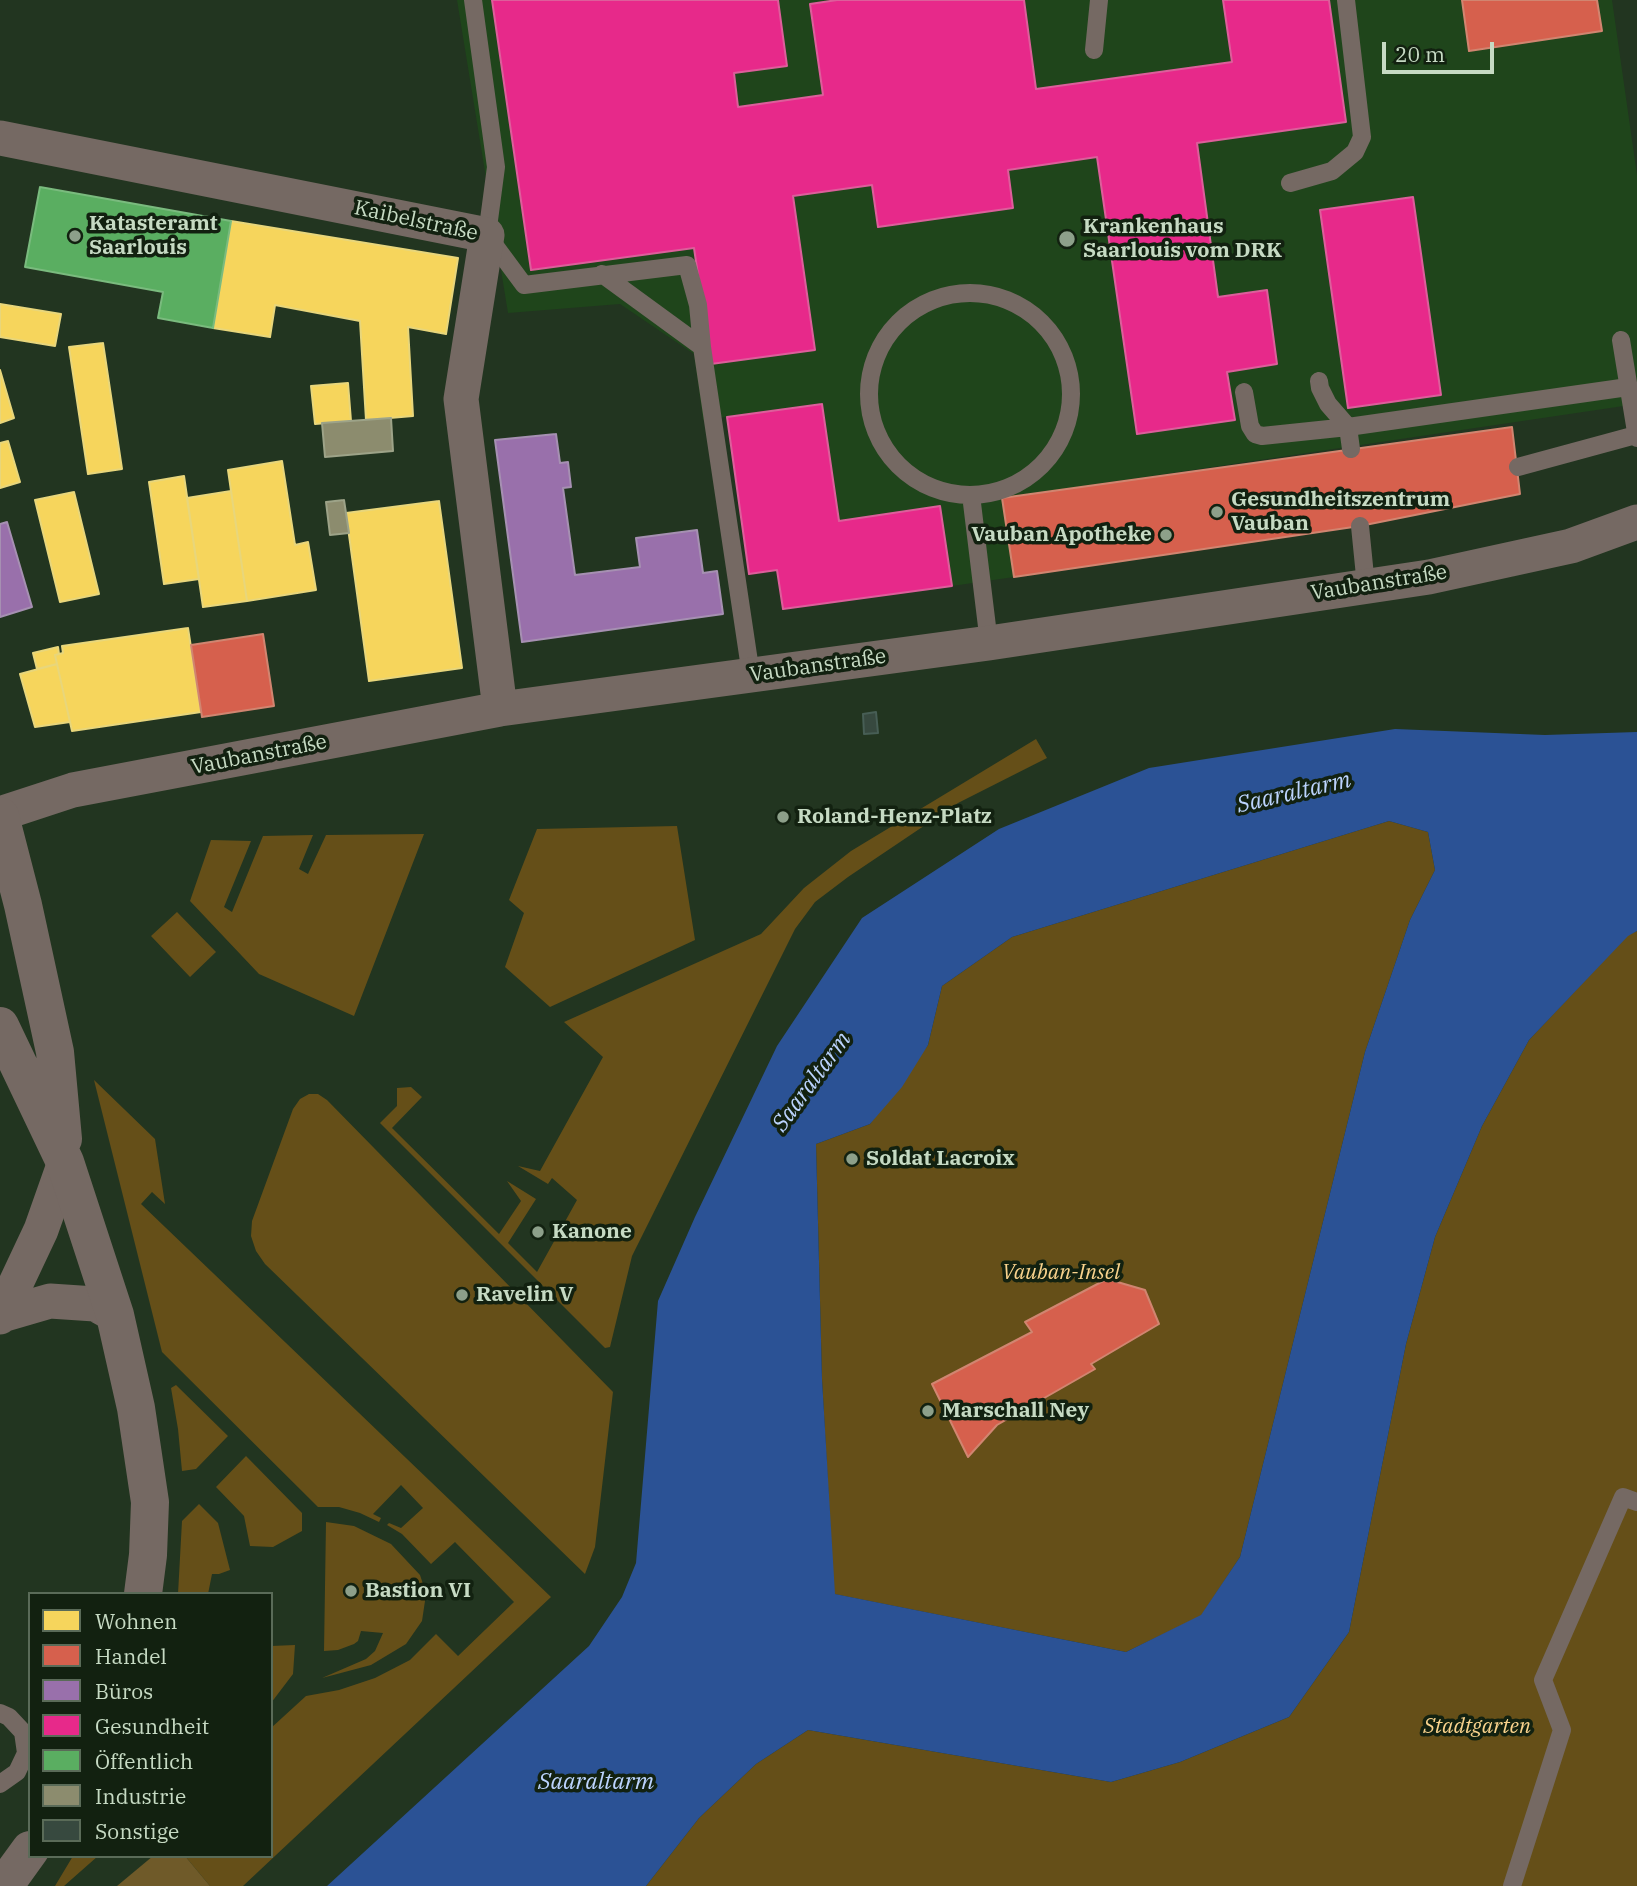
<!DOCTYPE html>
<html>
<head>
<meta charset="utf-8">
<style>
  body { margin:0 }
  #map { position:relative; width:1637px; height:1886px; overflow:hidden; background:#223520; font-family:"IBM Plex Serif",serif }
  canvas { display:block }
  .legend { position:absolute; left:28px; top:1592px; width:245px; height:266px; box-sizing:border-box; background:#122110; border:2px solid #5a6b58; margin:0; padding:9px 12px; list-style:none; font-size:21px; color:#c6dac3 }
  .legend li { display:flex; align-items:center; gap:14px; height:35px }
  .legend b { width:35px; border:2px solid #5a6b58 }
  .scale { position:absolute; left:1382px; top:42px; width:112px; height:32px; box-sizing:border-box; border:4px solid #c6dac3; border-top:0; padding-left:9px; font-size:21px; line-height:24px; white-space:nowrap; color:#c6dac3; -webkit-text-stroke:5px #122110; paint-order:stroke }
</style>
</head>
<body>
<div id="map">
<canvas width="1637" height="1886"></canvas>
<ul class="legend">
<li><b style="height:19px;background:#f6d55c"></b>Wohnen</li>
<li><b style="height:19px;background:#d6604d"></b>Handel</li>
<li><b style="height:19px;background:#9970ab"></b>Büros</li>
<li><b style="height:19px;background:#e7298a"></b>Gesundheit</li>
<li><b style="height:19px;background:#5aae61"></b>Öffentlich</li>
<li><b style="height:19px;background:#8c8c6e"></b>Industrie</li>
<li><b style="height:19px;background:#37493f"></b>Sonstige</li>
</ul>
<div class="scale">20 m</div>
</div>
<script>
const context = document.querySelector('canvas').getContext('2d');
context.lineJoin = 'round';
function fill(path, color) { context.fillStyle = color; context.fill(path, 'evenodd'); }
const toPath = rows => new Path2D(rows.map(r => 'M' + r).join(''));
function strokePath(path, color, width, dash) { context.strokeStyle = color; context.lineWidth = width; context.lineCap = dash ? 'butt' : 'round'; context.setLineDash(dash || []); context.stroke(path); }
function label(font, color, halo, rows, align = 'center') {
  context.font = font + ' "IBM Plex Serif",serif'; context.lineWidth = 7; context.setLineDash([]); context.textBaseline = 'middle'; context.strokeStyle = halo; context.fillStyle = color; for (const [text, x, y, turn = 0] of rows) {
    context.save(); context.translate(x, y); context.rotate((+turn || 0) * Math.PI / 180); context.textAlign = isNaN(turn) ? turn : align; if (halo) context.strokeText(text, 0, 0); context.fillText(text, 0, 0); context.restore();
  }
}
const built = toPath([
  [457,0,1612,0,1637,175,1637,404,1003,498,1014,577,952,586,940,506,839,521,822,404,703,420,694,354,620,304,508,313]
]);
const green = toPath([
  [1036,739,1047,758,958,803,848,877,815,902,795,929,632,1256,610,1347,605,1348,380,1123,397,1106,397,1088,411,1087,422,1097,392,1128,499,1234,521,1201,507,1181,536,1199,508,1243,537,1272,577,1200,552,1178,548,1184,518,1166,540,1171,603,1057,564,1022,761,934,804,888,851,851],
  [1389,821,1428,832,1435,870,1410,920,1365,1052,1240,1557,1201,1616,1126,1652,834,1594,822,1379,816,1144,870,1124,928,1045,942,986,1012,937],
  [677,826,695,940,550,1007,505,967,524,913,509,900,537,829],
  [424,834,354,1016,259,974,190,901,211,840,251,841,224,907,232,912,263,836,313,835,299,869,308,874,326,835],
  [177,912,216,952,190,977,151,936],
  [1637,931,1637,1886,646,1886,699,1818,756,1764,808,1730,1111,1782,1180,1762,1289,1717,1349,1632,1406,1344,1435,1237,1482,1126,1529,1040,1628,935],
  [94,1080,155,1139,165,1204,152,1192,141,1204,551,1597,243,1886,210,1886,185,1856,271,1856,271,1728,306,1696,339,1690,375,1678,410,1660,436,1634,458,1656,514,1602,455,1542,431,1564,402,1534,387,1525,389,1523,401,1528,423,1508,401,1485,373,1514,381,1518,379,1522,360,1513,339,1507,318,1507,162,1352],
  [309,1094,318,1094,327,1100,613,1392,595,1547,585,1574,265,1264,256,1251,251,1236,252,1221,293,1109,300,1099],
  [176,1385,228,1436,196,1469,182,1471,178,1429,171,1388],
  [246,1456,302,1513,302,1531,273,1547,250,1546,244,1516,216,1487],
  [199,1504,218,1523,230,1570,219,1574,212,1574,208,1594,178,1594,182,1521],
  [326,1522,354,1526,391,1544,420,1575,425,1590,425,1601,422,1621,406,1644,371,1665,322,1678,366,1659,375,1651,383,1633,361,1631,358,1641,354,1644,338,1650,324,1651],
  [295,1645,293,1674,271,1703,271,1646],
  [73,1856,98,1856,64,1886,55,1886]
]);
const forest = toPath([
  [153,1856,185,1856,210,1886,117,1886]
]);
const water = toPath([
  [1395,729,1545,735,1637,732,1637,931,1628,936,1529,1040,1482,1126,1435,1237,1406,1344,1349,1632,1289,1717,1180,1762,1111,1782,808,1730,756,1764,699,1818,646,1886,327,1886,589,1646,622,1597,636,1563,658,1301,695,1217,777,1046,862,918,999,829,1149,768],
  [1389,821,1428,832,1435,870,1410,920,1365,1052,1240,1557,1201,1615,1126,1652,835,1594,822,1379,816,1144,870,1124,902,1087,928,1045,942,986,1012,937]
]);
const homes = toPath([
  [231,221,458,258,446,334,408,327,413,416,366,420,360,321,275,305,270,337,213,328,231,221],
  [0,304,61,314,55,346,0,337,0,304],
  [103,343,122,469,88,474,69,347,103,343],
  [0,370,14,418,0,423,0,370],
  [348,383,351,421,315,424,311,386,348,383],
  [8,441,20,482,0,488,0,443,8,441],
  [282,461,295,545,308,542,316,590,247,601,228,470,282,461],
  [184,476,199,579,164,584,149,482,184,476],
  [231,491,247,601,203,607,187,498,231,491],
  [74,492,99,594,60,602,35,500,74,492],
  [439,501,462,668,369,681,346,513,439,501],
  [188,628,201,712,72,731,55,655,63,653,62,646,188,628],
  [58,647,59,654,55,655,57,664,37,669,33,653,58,647],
  [57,664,70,722,35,727,20,674,57,664]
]);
const shops = toPath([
  [1462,0,1597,0,1602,31,1469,51,1462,0],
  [1512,427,1520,494,1360,526,1014,577,1002,498,1512,427],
  [263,634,274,706,202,717,191,645,263,634],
  [1107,1279,1145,1290,1159,1324,1091,1364,1095,1369,997,1425,968,1457,932,1384,1032,1332,1025,1322,1107,1279]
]);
const offices = toPath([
  [556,434,560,463,568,462,571,487,563,488,575,575,640,567,636,538,697,530,703,573,717,571,723,614,522,642,495,440,556,434],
  [7,522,32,607,0,617,0,524,7,522]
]);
const health = toPath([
  [492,0,778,0,787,66,734,73,738,107,823,95,810,4,837,0,1024,0,1036,89,1232,62,1223,0,1329,0,1346,122,1197,143,1218,297,1267,290,1277,364,1227,372,1235,420,1137,434,1097,157,1008,170,1013,208,878,227,872,185,793,196,815,350,711,364,694,248,531,270,492,0],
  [1413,197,1441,395,1348,408,1320,210,1413,197],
  [822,404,839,521,940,506,952,586,783,609,777,570,749,574,727,417,822,404]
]);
const public = toPath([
  [40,187,231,221,213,328,158,318,163,292,25,267,40,187]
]);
const industry = toPath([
  [391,418,393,451,325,457,322,423,391,418],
  [344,500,349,533,330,535,326,502,344,500]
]);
const building = toPath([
  [876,712,878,733,864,734,863,714,876,712]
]);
const service = toPath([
  [473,0,496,167,487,235,524,285,687,265,698,305,702,347,751,675],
  [1094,50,1099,0],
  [1290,183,1332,171,1355,152,1362,137,1346,0],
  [602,274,702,347],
  '869 394a101 101 0 1 1 202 0a101 101 0 1 1-202 0Z',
  [1621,340,1637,438],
  [1319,381,1320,388,1328,404,1348,427,1351,449],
  [1244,392,1250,426,1255,434,1262,436,1348,427,1628,387],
  [1518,467,1636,435],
  [971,495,989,643],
  [1360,526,1366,586],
  [0,1713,9,1717,23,1732,26,1753,17,1772,0,1784],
  [1512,1886,1562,1730,1543,1680,1623,1497,1637,1502]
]);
const minor = toPath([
  [0,138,487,235,461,399,500,709],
  [0,814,73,790,500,709,989,643,1429,577,1571,546,1637,522],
  [2,1315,50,1301,95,1304,115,1315],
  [0,1317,41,1230,65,1162]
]);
const tertiary = toPath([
  [0,816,23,905,55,1052,63,1139],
  [0,1026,65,1162,115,1315,136,1408,150,1502,148,1555,143,1594],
  [4,1886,30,1850]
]);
const markers = [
  [75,236,7,"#8da08a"],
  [1067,239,9,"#8da08a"],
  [1217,512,7,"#8da08a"],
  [1166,535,7,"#8da08a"],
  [783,817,7,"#8da08a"],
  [852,1159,7,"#8da08a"],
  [538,1232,7,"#8da08a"],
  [462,1295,7,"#8da08a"],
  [928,1411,7,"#8da08a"],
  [351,1591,7,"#8da08a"]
];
const streetNames = [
  ["Kaibelstraße",416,221,12],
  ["Vaubanstraße",1379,583,-9],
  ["Vaubanstraße",818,666,-8],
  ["Vaubanstraße",259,755,-11]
];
const poiNames = [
  ["Katasteramt",89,224],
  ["Saarlouis",89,248],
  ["Krankenhaus",1083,227],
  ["Saarlouis vom DRK",1083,251],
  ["Gesundheitszentrum",1231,500],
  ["Vauban",1231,524],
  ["Vauban Apotheke",1152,535,"right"],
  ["Roland-Henz-Platz",797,817],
  ["Soldat Lacroix",866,1159],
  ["Kanone",552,1232],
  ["Ravelin V",476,1295],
  ["Marschall Ney",942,1411],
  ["Bastion VI",365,1591]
];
const parkNames = [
  ["Vauban-Insel",1061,1273],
  ["Stadtgarten",1477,1727]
];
const waterNames = [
  ["Saaraltarm",1294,793,-13],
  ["Saaraltarm",812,1082,-54],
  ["Saaraltarm",596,1782]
];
fill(built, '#1f451b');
fill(green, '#654f18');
fill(forest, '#6f5a29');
fill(water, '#2b5295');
fill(homes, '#f6d55c');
strokePath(homes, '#e8d67b', 2);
fill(shops, '#d6604d');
strokePath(shops, '#d18570', 2);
fill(offices, '#9970ab');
strokePath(offices, '#a690b2', 2);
fill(health, '#e7298a');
strokePath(health, '#dd5e9b', 2);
fill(public, '#5aae61');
strokePath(public, '#7abb7e', 2);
fill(industry, '#8c8c6e');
strokePath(industry, '#9da388', 2);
fill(building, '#37493f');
strokePath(building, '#475e55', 2);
strokePath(service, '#756963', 18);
strokePath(minor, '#756963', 35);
strokePath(tertiary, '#756963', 38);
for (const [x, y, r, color] of markers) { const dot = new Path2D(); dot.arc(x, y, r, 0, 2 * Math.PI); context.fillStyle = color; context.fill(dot); strokePath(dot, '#122110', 2.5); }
label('21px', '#c6dac3', '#122110', streetNames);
label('bold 21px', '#c6dac3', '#122110', poiNames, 'left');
label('italic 21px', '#f9d38d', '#122110', parkNames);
label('italic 23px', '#bcd4fe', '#122110', waterNames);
</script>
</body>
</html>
